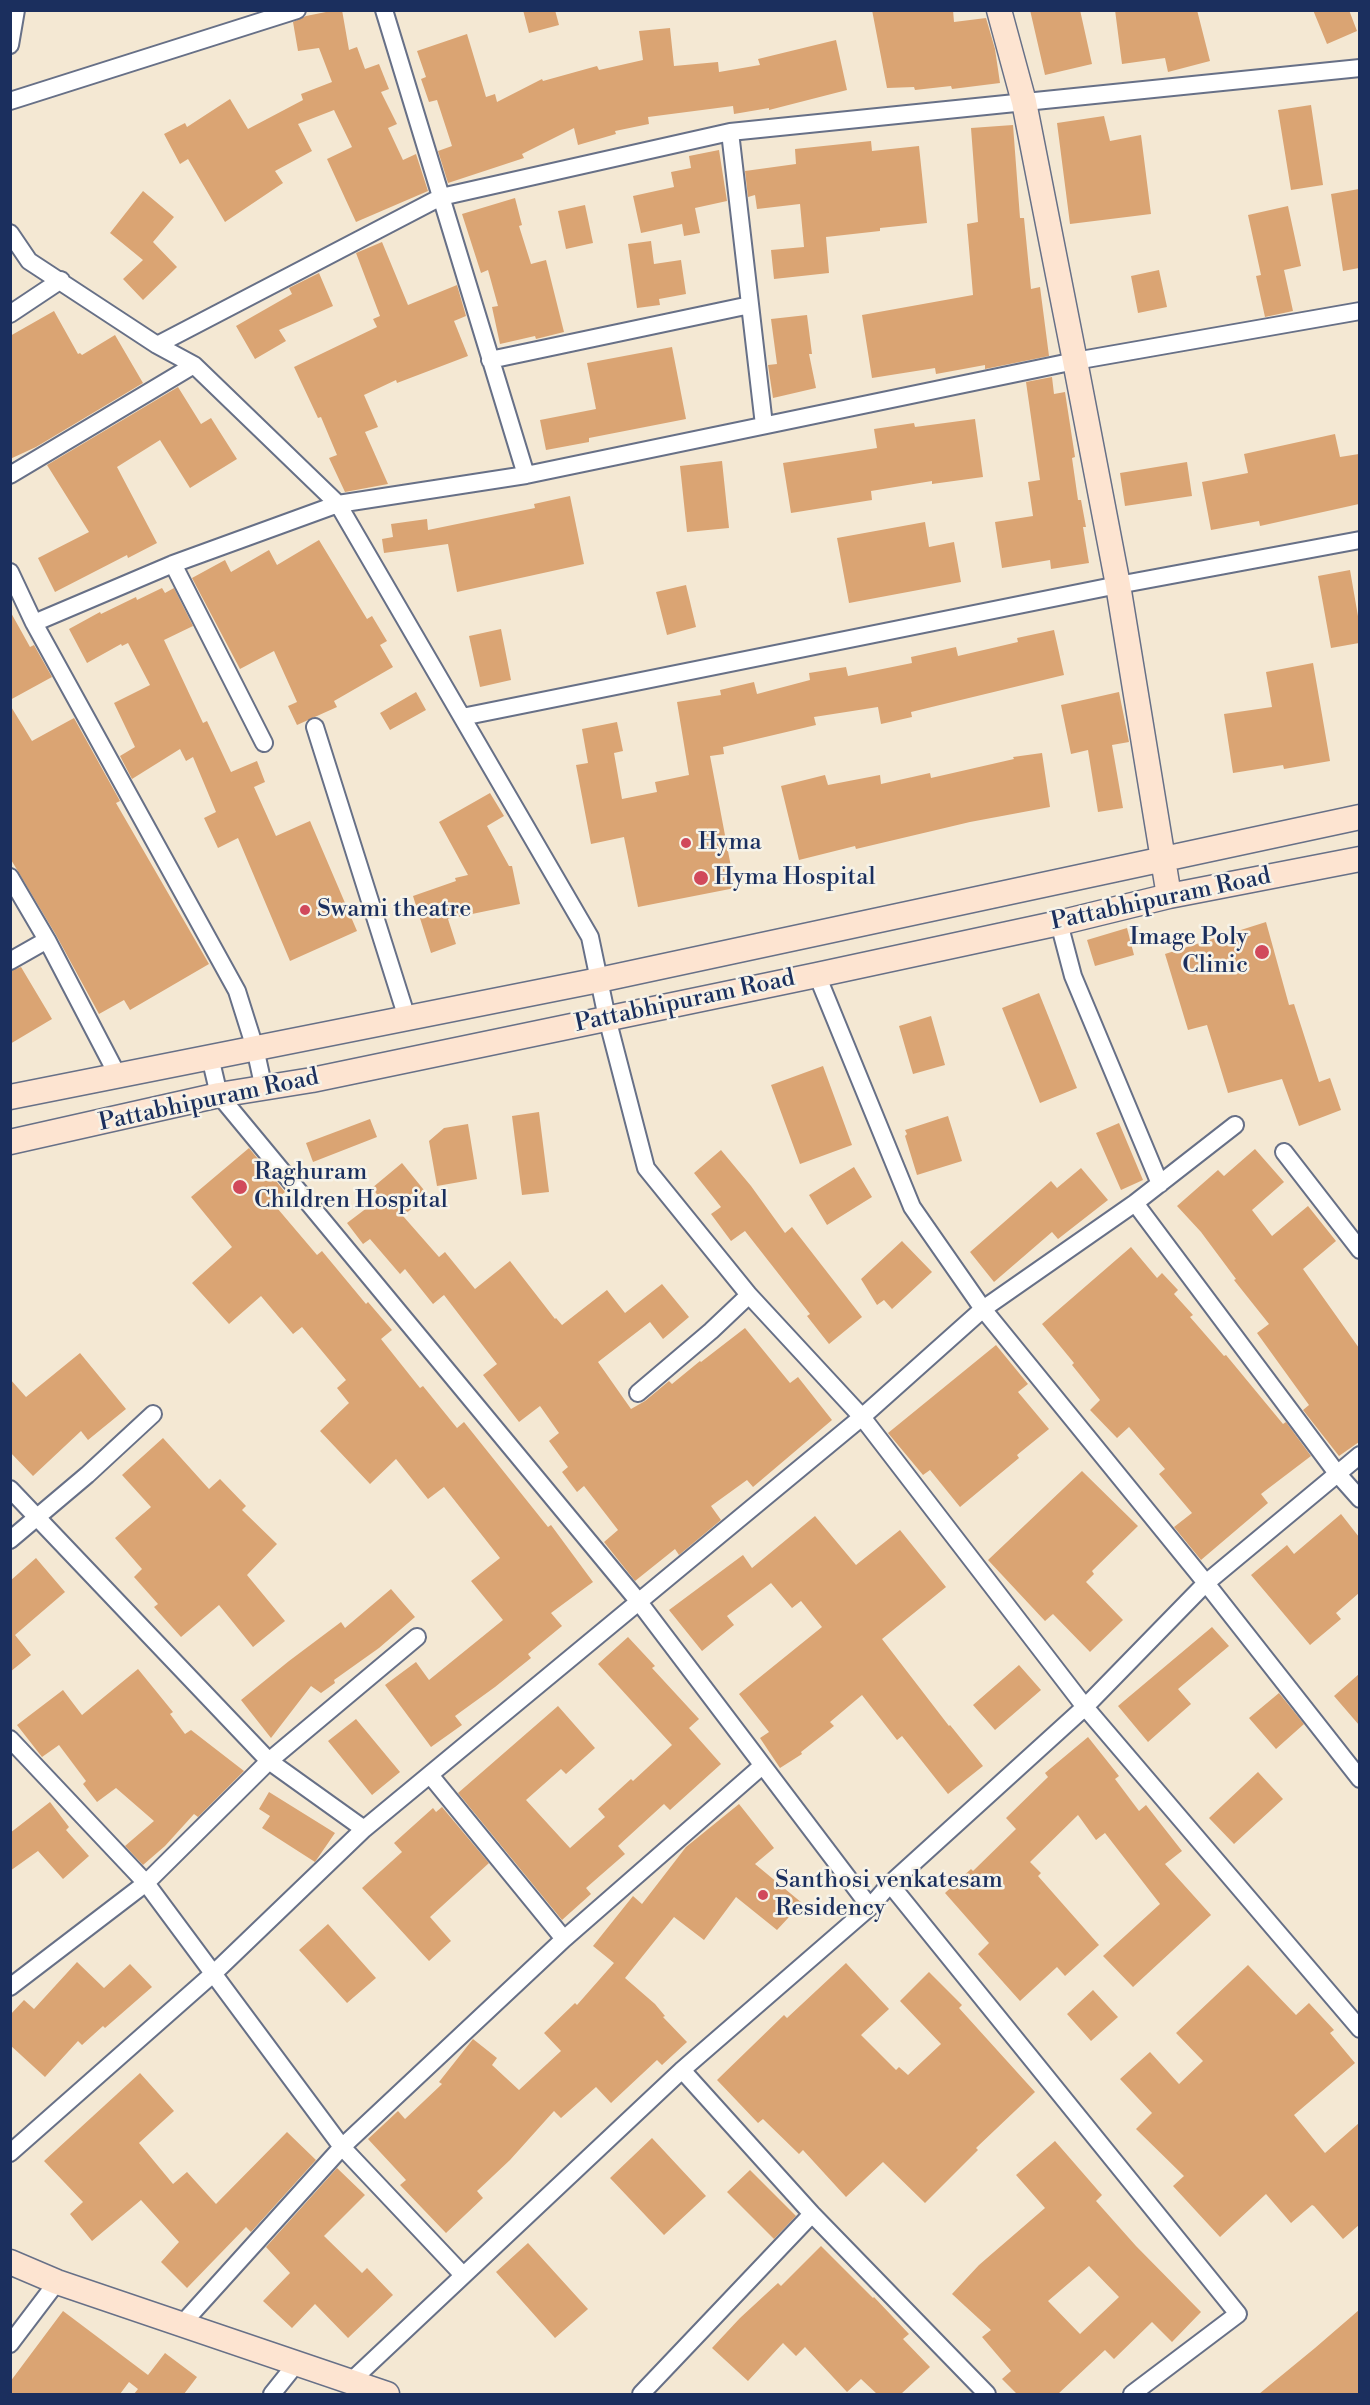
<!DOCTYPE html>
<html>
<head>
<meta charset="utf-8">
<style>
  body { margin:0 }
  #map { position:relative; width:1370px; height:2405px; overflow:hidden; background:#f4e8d3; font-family:"Libre Bodoni",serif }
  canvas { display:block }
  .frame { position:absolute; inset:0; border:12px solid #1b2f5e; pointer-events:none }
</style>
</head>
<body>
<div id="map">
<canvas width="1370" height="2405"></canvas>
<div class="frame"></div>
</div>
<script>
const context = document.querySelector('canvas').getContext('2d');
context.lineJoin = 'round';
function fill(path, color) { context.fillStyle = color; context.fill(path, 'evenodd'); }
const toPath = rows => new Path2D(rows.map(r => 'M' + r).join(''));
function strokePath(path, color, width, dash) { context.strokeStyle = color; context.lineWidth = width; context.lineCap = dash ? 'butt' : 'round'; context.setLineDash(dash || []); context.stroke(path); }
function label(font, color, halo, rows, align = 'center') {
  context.font = font + ' "Libre Bodoni",serif'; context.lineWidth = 5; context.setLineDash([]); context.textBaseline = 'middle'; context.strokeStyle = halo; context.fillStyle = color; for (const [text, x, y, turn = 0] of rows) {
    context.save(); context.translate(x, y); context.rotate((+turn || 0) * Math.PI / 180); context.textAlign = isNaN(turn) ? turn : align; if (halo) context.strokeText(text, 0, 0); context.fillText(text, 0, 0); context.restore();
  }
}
const building = toPath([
  [336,10,342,10,349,50,357,47,365,69,379,64,389,89,381,92,397,124,388,128,403,160,416,154,428,191,356,222,327,159,352,147,334,110,298,124,312,151,275,171,283,183,225,222,188,159,180,164,164,134,185,123,187,127,230,99,248,129,303,100,301,94,332,82,319,48,298,51,293,22,306,16],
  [523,10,555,10,559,25,529,33],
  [872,10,953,10,954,22,986,18,995,49,1000,83,952,89,951,86,915,90,914,87,887,88],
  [1030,10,1080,10,1092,64,1045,75],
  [1115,10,1197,10,1210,61,1168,72,1165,58,1122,64],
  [1313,10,1349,10,1357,31,1327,44],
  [670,28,674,66,718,62,719,72,760,65,758,59,836,40,847,90,769,110,769,108,734,114,733,106,648,117,649,124,615,131,616,134,578,145,574,128,522,154,524,158,448,183,438,151,452,146,437,100,429,102,421,79,426,77,417,51,467,34,486,97,495,94,497,102,542,79,543,81,597,66,599,70,643,60,639,31],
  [1311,105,1323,185,1291,190,1278,110],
  [1104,116,1110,141,1141,135,1151,214,1070,224,1057,123],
  [1013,125,1020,218,1024,218,1031,289,1040,287,1049,356,985,369,985,365,936,374,935,368,872,378,862,315,973,295,967,224,978,222,971,128],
  [871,141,872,151,919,146,927,223,880,228,880,231,826,237,829,273,774,279,771,250,804,247,800,204,757,209,755,195,748,197,745,171,796,164,795,149],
  [719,150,727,201,695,208,700,233,684,236,682,224,641,233,633,196,674,187,671,172,691,168,689,156],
  [1359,189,1359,268,1343,271,1331,194],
  [143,191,174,217,153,242,177,267,143,300,123,279,143,260,110,233],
  [515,198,522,225,519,226,531,264,546,260,564,332,536,339,535,336,500,344,492,307,498,306,488,270,481,273,462,214],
  [585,205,593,243,566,249,558,211],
  [1288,206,1301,266,1284,270,1293,311,1265,317,1256,276,1261,275,1248,215],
  [651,241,654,264,681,260,686,294,659,299,660,305,637,308,628,244],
  [382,242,408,305,457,285,466,316,454,321,468,356,397,383,396,380,364,395,378,427,365,432,388,484,345,492,329,458,337,455,321,417,318,418,294,367,377,327,373,319,380,316,356,253],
  [1159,270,1167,307,1138,313,1131,276],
  [319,273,333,306,279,330,286,341,255,359,236,326,292,294,289,288],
  [54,311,78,354,80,353,82,355,115,335,143,383,36,447,10,459,10,336],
  [807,315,812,354,809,354,816,388,773,398,768,365,777,364,771,319],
  [672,347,686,419,589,438,589,442,546,450,540,420,596,409,587,363],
  [1052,377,1054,394,1065,392,1075,457,1072,458,1078,500,1081,500,1086,527,1083,527,1089,563,1051,569,1050,560,1002,568,995,522,1033,516,1028,482,1040,480,1026,382],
  [178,387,201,424,211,418,237,459,190,488,160,440,117,467,157,543,128,558,127,555,55,592,38,558,89,532,47,465],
  [975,419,983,477,932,484,932,481,871,491,872,500,791,513,783,463,877,448,874,429,914,423,915,427],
  [1335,434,1340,457,1359,454,1359,504,1260,526,1259,521,1211,530,1202,482,1248,473,1244,454],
  [722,461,729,528,687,532,680,466],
  [1187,462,1192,496,1125,506,1120,473],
  [570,496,584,564,457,592,448,544,384,553,382,539,393,537,391,524,427,519,428,530,535,508,534,504],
  [925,522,929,547,954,542,961,582,849,603,837,538],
  [319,540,367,619,372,616,387,641,380,645,393,667,334,701,337,707,297,725,288,706,297,702,274,651,240,669,192,578,225,560,231,572,269,550,277,565],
  [1350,570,1359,622,1359,643,1331,648,1318,576],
  [686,585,696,627,667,635,656,592],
  [162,588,165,593,174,588,193,626,164,640,203,723,207,721,231,772,257,761,265,782,254,787,276,836,310,821,357,931,290,961,238,838,218,848,204,818,216,812,193,757,186,761,180,749,132,779,120,756,135,747,114,703,150,685,128,643,122,646,121,644,87,663,69,629,100,612,101,614,136,597,137,600],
  [10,611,30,647,34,645,52,677,10,700],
  [501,629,511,680,480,687,469,636],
  [1054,630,1064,675,911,712,912,717,881,724,878,707,814,717,816,725,723,747,724,754,710,756,735,888,638,907,624,837,591,844,576,765,588,763,582,729,617,722,623,751,614,753,622,799,657,792,655,782,689,775,677,702,721,695,720,690,754,682,757,694,810,680,809,673,846,667,848,676,912,663,911,657,956,647,958,656,1018,642,1017,638],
  [1313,663,1330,761,1284,769,1283,765,1233,773,1224,714,1272,707,1266,672],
  [416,692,426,710,390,730,380,713],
  [1119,692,1129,742,1112,745,1123,808,1098,812,1088,750,1071,754,1061,705],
  [10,705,32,741,74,718,120,801,116,803,209,964,130,1010,124,1000,99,1014,56,935,10,858],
  [1042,753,1050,807,970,822,856,849,855,846,799,860,781,786,825,775,828,785,880,775,881,784,930,773,931,778,1014,759,1013,757],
  [490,793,504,816,487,826,509,866,512,866,520,904,448,919,456,944,431,953,413,896,456,881,455,878,468,875,439,822],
  [1266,922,1289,1005,1294,1004,1319,1082,1330,1078,1341,1110,1299,1126,1282,1079,1228,1093,1207,1025,1188,1030,1165,954],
  [1127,928,1134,955,1095,966,1087,940],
  [21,967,52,1019,10,1044,10,971],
  [1039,993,1077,1088,1040,1103,1002,1008],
  [931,1016,945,1065,913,1074,899,1026],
  [823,1066,852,1145,800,1164,771,1085],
  [539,1112,549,1192,522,1195,512,1116],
  [948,1116,962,1161,917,1175,905,1136,907,1134,905,1130],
  [370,1119,377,1137,313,1162,306,1143],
  [1119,1123,1143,1180,1121,1190,1096,1133],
  [468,1124,477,1179,437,1186,429,1141,444,1128],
  [249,1148,285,1192,272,1202,317,1255,322,1251,366,1304,368,1302,392,1330,381,1339,420,1388,423,1386,457,1428,464,1422,548,1527,551,1525,593,1582,551,1613,562,1626,528,1654,531,1658,495,1687,455,1716,462,1725,431,1747,385,1685,416,1662,429,1680,503,1620,471,1581,500,1558,444,1487,428,1499,396,1459,370,1484,320,1431,349,1403,337,1388,346,1380,302,1327,293,1334,261,1296,229,1324,192,1283,232,1247,191,1197],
  [1255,1149,1284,1182,1252,1210,1272,1236,1308,1206,1336,1241,1303,1269,1359,1348,1359,1442,1339,1456,1303,1410,1309,1405,1257,1333,1269,1324,1234,1280,1236,1279,1201,1232,1177,1206,1218,1170,1224,1176],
  [721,1150,751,1186,785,1233,792,1227,862,1317,829,1344,807,1316,810,1314,745,1231,731,1241,711,1214,721,1207,694,1173],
  [402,1163,428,1195,403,1216,439,1257,445,1252,475,1289,510,1261,555,1319,556,1318,562,1325,607,1290,625,1313,662,1284,689,1317,663,1339,650,1322,598,1362,631,1409,645,1401,669,1381,672,1384,700,1361,701,1362,745,1328,790,1383,798,1377,832,1420,753,1487,747,1480,711,1506,721,1520,679,1555,675,1549,635,1581,604,1542,618,1530,584,1486,577,1492,562,1472,568,1467,549,1441,559,1433,540,1406,519,1422,483,1375,497,1364,444,1295,433,1304,405,1269,400,1274,370,1239,363,1244,347,1223,380,1198,372,1188],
  [854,1167,872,1197,827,1225,809,1195],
  [1081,1168,1108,1200,1058,1239,1052,1232,994,1282,970,1252,1051,1181,1057,1188],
  [902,1241,932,1272,892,1309,884,1300,877,1305,861,1279],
  [1131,1247,1157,1278,1162,1273,1178,1290,1174,1294,1193,1315,1190,1317,1224,1356,1226,1355,1283,1424,1286,1422,1311,1456,1261,1494,1268,1503,1201,1560,1174,1527,1192,1513,1159,1474,1165,1469,1129,1427,1117,1438,1090,1410,1100,1400,1072,1365,1074,1363,1042,1324],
  [996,1345,1028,1384,1018,1392,1049,1429,1017,1455,1019,1458,960,1507,930,1470,923,1475,888,1433],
  [80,1353,126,1409,88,1440,81,1431,33,1476,10,1452,10,1379,26,1397],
  [163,1438,209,1489,220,1479,246,1506,242,1510,277,1544,247,1575,285,1621,253,1647,219,1605,181,1637,154,1607,158,1604,134,1577,142,1569,115,1538,151,1507,122,1475],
  [1082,1471,1138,1526,1092,1571,1094,1574,1086,1582,1123,1620,1090,1652,1053,1614,1045,1621,988,1560],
  [1341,1514,1359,1537,1359,1593,1336,1613,1341,1619,1310,1645,1251,1575,1287,1545,1294,1554],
  [815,1516,856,1565,900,1530,946,1587,882,1639,949,1726,950,1725,983,1766,948,1794,902,1736,897,1740,862,1695,830,1722,834,1726,801,1752,802,1754,780,1768,760,1738,769,1732,739,1694,822,1627,801,1601,792,1608,771,1583,727,1616,734,1625,702,1651,669,1610,743,1555,752,1568],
  [36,1558,65,1592,15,1635,31,1655,10,1672,10,1581],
  [391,1589,415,1617,379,1648,334,1680,335,1683,321,1693,311,1686,271,1738,241,1700,289,1661,341,1622,345,1628],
  [1212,1627,1229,1646,1178,1689,1191,1704,1148,1742,1118,1706],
  [628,1637,655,1666,652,1668,699,1719,689,1728,721,1764,670,1810,664,1804,618,1846,625,1854,586,1888,591,1894,562,1920,458,1793,558,1706,595,1748,566,1774,561,1769,526,1800,570,1848,605,1817,598,1809,631,1779,633,1781,672,1745,598,1664],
  [1019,1665,1041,1690,995,1730,973,1705],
  [138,1669,173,1712,170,1714,185,1734,191,1730,244,1771,198,1817,194,1814,165,1846,143,1865,125,1846,154,1821,116,1788,97,1802,83,1784,86,1781,59,1745,42,1757,17,1725,63,1690,82,1715],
  [1359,1674,1359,1725,1334,1696],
  [1279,1693,1304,1724,1276,1749,1249,1718],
  [356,1719,400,1772,372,1795,328,1741],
  [1088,1737,1119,1776,1115,1779,1139,1811,1146,1805,1182,1851,1165,1864,1211,1915,1133,1987,1103,1956,1160,1904,1105,1833,1096,1840,1078,1815,1030,1862,1041,1873,1038,1876,1099,1945,1065,1976,1057,1967,1020,2001,978,1954,989,1943,945,1893,971,1869,973,1871,1016,1829,1006,1818,1048,1777,1045,1773],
  [1258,1772,1283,1799,1234,1844,1209,1818],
  [269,1792,335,1833,315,1862,262,1828,270,1816,259,1809],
  [50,1802,69,1827,66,1830,89,1856,63,1879,38,1851,10,1871,10,1833],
  [739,1804,774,1848,755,1864,802,1903,777,1930,736,1897,704,1940,674,1917,625,1978,655,2004,665,2016,663,2017,687,2042,662,2065,657,2060,611,2103,596,2087,561,2118,554,2111,510,2160,477,2191,483,2198,446,2233,400,2185,406,2180,368,2139,398,2111,405,2119,442,2084,439,2082,473,2039,497,2058,492,2065,519,2090,561,2051,544,2033,575,2003,577,2005,614,1963,593,1946,633,1896,642,1904,686,1847],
  [442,1807,489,1863,430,1917,451,1941,429,1961,362,1888,402,1852,394,1843,433,1808,436,1812],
  [328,1924,376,1978,347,2003,299,1950],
  [77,1962,104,1988,130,1964,152,1987,105,2028,103,2026,82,2045,78,2041,45,2077,10,2045,10,2015,24,2000,34,2009],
  [846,1963,889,2009,861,2035,896,2070,899,2067,908,2075,941,2044,900,2001,929,1972,962,2005,959,2008,1035,2092,976,2148,978,2150,925,2203,883,2162,846,2197,803,2150,799,2154,763,2119,758,2123,717,2080,784,2015,787,2018],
  [1248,1965,1296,2015,1309,2003,1334,2030,1330,2033,1355,2063,1294,2115,1325,2153,1359,2123,1359,2225,1343,2239,1314,2206,1312,2205,1291,2223,1266,2194,1220,2237,1173,2186,1184,2176,1136,2129,1152,2113,1120,2079,1150,2052,1179,2084,1203,2061,1176,2033],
  [1093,1990,1118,2017,1091,2041,1067,2014],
  [140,2073,174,2111,139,2143,173,2184,187,2172,216,2204,287,2132,316,2160,251,2232,246,2227,187,2288,161,2262,179,2242,141,2200,92,2241,70,2214,83,2202,44,2161],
  [652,2138,706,2196,664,2235,610,2178],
  [1055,2141,1102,2195,1096,2201,1136,2246,1201,2312,1172,2342,1152,2322,1114,2359,1105,2350,1058,2394,1017,2394,1002,2379,1011,2371,982,2337,991,2330,952,2294,979,2265,1045,2208,1016,2175],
  [1089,2266,1119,2297,1080,2334,1048,2301],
  [337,2168,365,2195,324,2236,362,2273,367,2268,393,2295,348,2338,315,2304,292,2328,263,2301,290,2273,266,2247],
  [750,2170,796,2216,774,2239,727,2192],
  [528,2243,588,2309,555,2338,496,2272],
  [821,2246,873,2298,874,2297,909,2334,903,2339,930,2367,901,2394,877,2394,861,2379,847,2392,805,2347,796,2356,783,2343,748,2381,712,2348,740,2318,778,2283,781,2286],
  [1359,2310,1359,2394,1259,2394,1315,2348],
  [63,2311,148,2375,165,2353,197,2377,184,2394,134,2394,138,2389,129,2382,120,2394,10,2394,10,2382]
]);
const street = toPath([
  [384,10,526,475],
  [10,45,16,10],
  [10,101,297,10],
  [730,132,764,425],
  [10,233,29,261,157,345,194,365,338,504,590,937,607,1018,646,1168,749,1295,862,1417,1085,1707,1360,2029],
  [10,314,61,280],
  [157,345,441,197,730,132,1360,68],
  [490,360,750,305],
  [10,475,194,365],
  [173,564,264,743],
  [10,572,34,623,237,991,255,1048,264,1089],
  [34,623,173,564,338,504,526,475,1075,361,1360,311],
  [462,717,1118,585,1360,540],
  [315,727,407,1018],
  [10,877,47,940,118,1076],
  [1059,923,1073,976,1160,1184],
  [10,961,47,940],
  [817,975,912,1207,983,1309,1206,1583,1360,1779],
  [210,1057,219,1095,639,1602,870,1907],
  [1284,1152,1360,1250],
  [1135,1203,1336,1472,1360,1499],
  [638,1393,711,1331,749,1295],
  [10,1489,269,1761,364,1829],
  [10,1540,87,1475,153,1414],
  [10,1739,146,1883,342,2147,463,2275],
  [430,1775,564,1939],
  [890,1884,1238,2314,1132,2394],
  [10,1987,146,1883,269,1761,417,1637],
  [682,2070,812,2214,987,2394],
  [10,2153,214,1973,364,1829,862,1417,983,1309,1135,1203,1235,1125],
  [182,2324,342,2147,564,1939,762,1766],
  [10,2344,57,2282],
  [349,2383,682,2070,870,1907,890,1884,1085,1707,1206,1583,1360,1455],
  [272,2394,296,2364],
  [641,2394,812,2214]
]);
const secondary = toPath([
  [999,10,1024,102,1075,361,1118,585,1169,896],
  [10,1097,599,980,1360,817],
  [10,1142,219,1095,312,1080,817,975,1059,923,1169,896,1360,859],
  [10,2262,57,2282,387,2394]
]);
const markers = [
  [686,843,6,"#d1495b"],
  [701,878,8,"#d1495b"],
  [305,910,6,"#d1495b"],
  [1262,952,8,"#d1495b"],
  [240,1187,8,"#d1495b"],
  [763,1895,6,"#d1495b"]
];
const poiNames = [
  ["Hyma",698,843],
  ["Hyma Hospital",714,878],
  ["Swami theatre",317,910],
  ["Image Poly",1248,938,"right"],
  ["Clinic",1248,966,"right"],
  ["Raghuram",254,1173],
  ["Children Hospital",254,1201],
  ["Santhosi venkatesam",775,1881],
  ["Residency",775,1909]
];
const streetNames = [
  ["Pattabhipuram Road",1161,900,-12],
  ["Pattabhipuram Road",685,1002,-12],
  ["Pattabhipuram Road",209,1101,-12]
];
fill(building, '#daa473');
strokePath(street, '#677087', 20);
strokePath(secondary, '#677087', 27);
strokePath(street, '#fff', 16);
strokePath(secondary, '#fde4d1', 24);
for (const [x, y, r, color] of markers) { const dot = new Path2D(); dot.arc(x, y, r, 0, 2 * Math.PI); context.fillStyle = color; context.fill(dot); strokePath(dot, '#f7f3e8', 2); }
label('24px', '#1b2f5e', '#f7f3e8', poiNames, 'left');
label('24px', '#1b2f5e', '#f7f3e8', streetNames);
</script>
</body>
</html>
